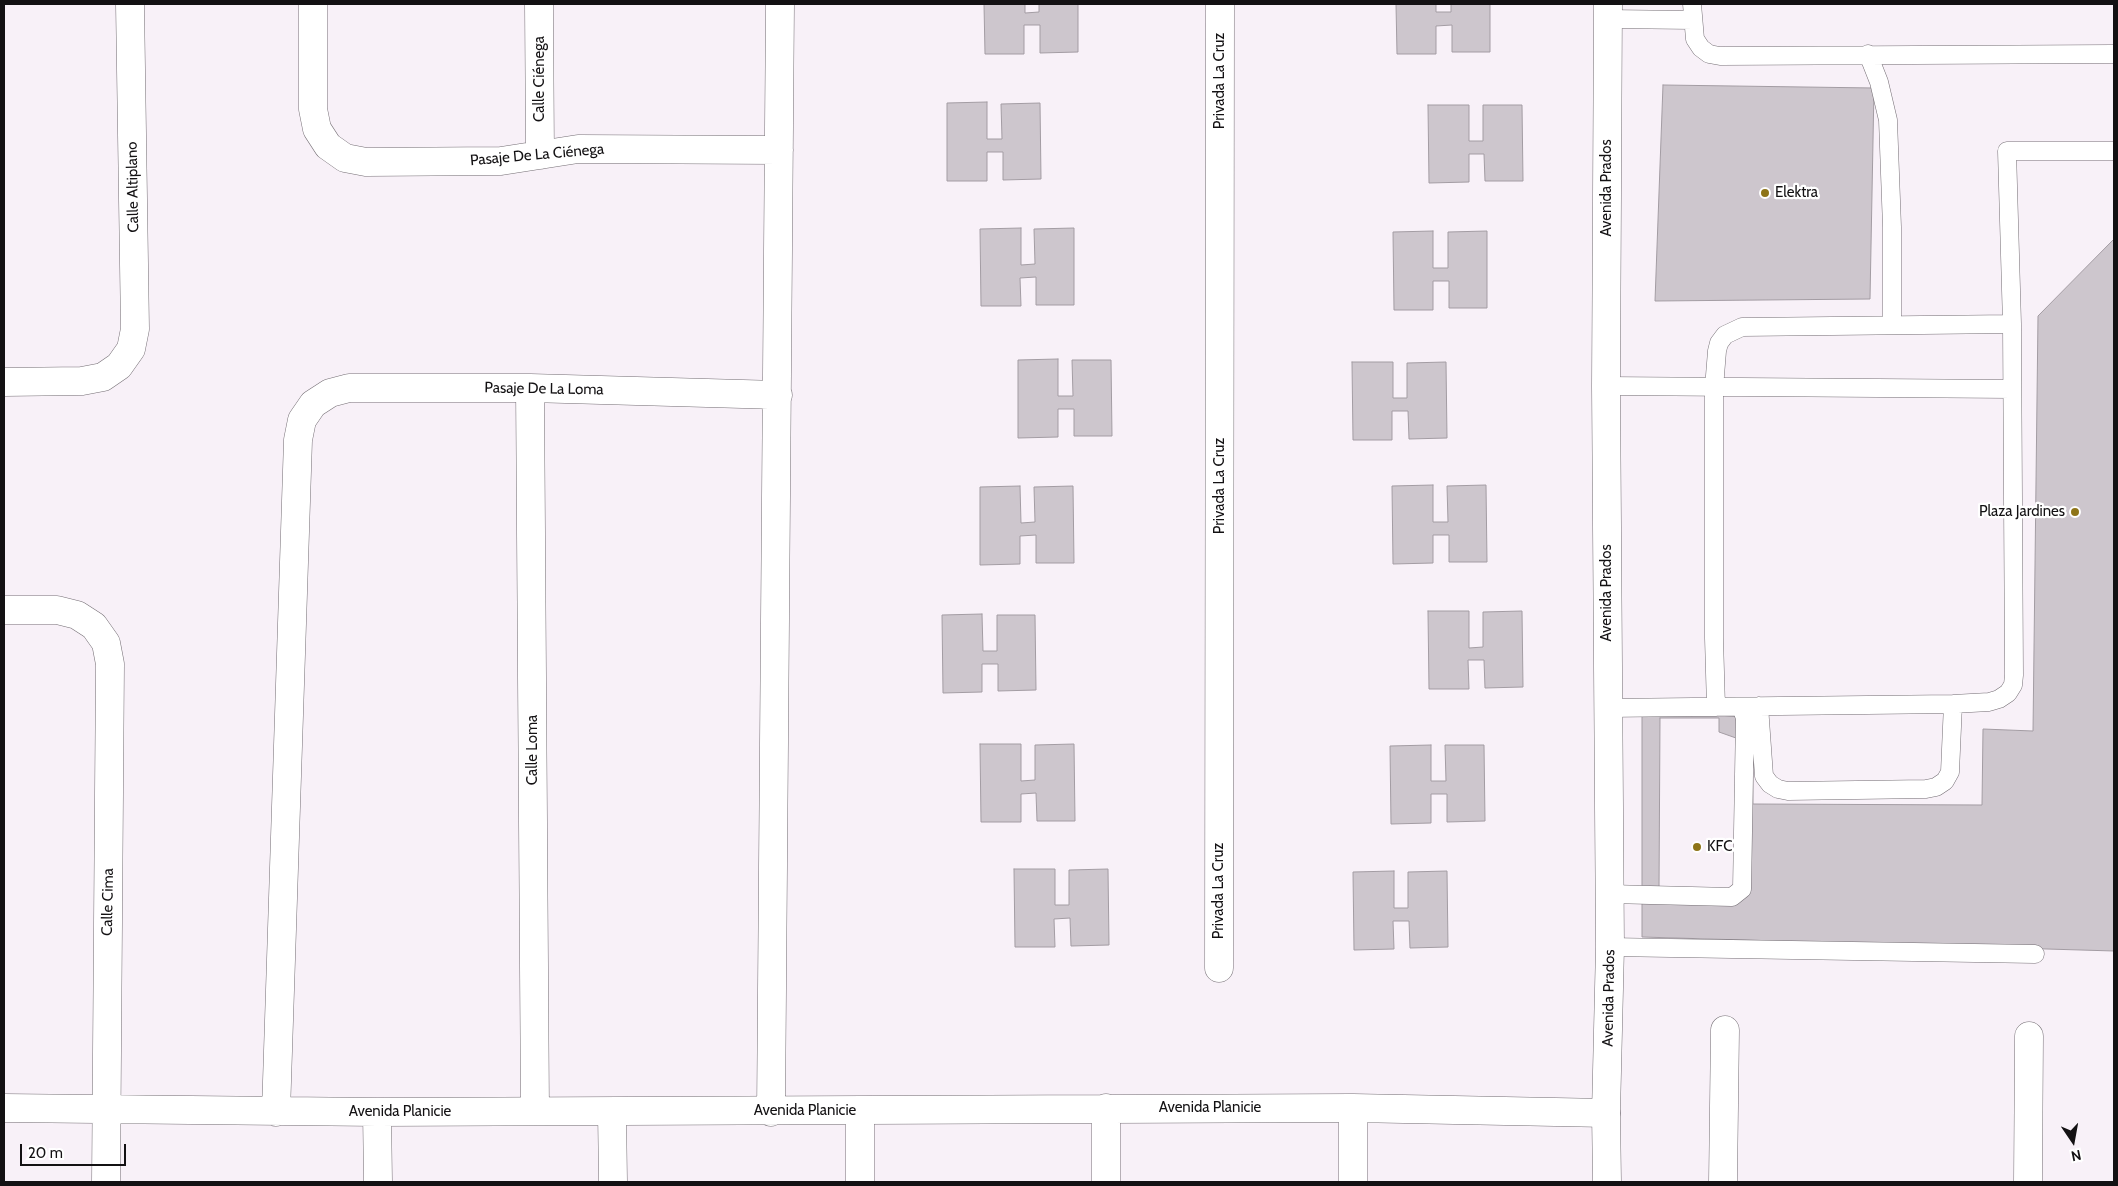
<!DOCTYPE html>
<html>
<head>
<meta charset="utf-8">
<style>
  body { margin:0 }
  #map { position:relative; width:2118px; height:1186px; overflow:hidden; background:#f8f1f8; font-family:Cabin,sans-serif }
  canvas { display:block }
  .frame { position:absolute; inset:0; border:5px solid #131113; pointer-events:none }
  .north { position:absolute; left:2048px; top:1116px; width:50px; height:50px; -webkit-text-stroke:4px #fff; paint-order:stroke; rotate:168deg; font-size:14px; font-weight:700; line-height:20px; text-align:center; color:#131113 }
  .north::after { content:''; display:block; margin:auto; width:18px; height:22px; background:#131113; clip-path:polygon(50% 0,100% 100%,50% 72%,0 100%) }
  .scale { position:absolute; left:20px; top:1144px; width:106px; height:22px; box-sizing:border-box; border:2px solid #131113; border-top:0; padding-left:6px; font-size:15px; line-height:18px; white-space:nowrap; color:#131113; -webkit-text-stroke:4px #fff; paint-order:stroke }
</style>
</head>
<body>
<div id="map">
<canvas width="2118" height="1186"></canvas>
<div class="frame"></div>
<div class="north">N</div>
<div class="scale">20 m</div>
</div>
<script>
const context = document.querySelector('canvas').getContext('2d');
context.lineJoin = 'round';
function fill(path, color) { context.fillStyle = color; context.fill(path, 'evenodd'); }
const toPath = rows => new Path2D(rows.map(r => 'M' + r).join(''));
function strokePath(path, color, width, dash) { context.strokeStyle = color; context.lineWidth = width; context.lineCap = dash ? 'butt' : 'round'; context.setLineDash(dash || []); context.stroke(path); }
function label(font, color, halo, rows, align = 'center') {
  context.font = font + ' Cabin,sans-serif'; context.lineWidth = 4.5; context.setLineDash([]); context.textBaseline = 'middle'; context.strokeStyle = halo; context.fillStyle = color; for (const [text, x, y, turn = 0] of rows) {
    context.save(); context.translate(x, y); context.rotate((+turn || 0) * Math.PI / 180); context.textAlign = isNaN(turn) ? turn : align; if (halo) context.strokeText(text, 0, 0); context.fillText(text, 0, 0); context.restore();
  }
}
const building = toPath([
  [984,4,1025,4,1025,13,1039,12,1039,4,1078,4,1078,52,1040,53,1040,25,1024,25,1024,54,985,54,984,4],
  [1396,4,1436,4,1436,12,1451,12,1451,4,1490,4,1490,52,1452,52,1452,25,1436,26,1436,54,1397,54,1396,4],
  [1663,85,1874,88,1870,299,1655,301,1663,85],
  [987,102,987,139,1002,139,1001,104,1040,103,1041,179,1003,180,1003,152,987,152,987,181,947,181,947,103,987,102],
  [1428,105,1469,105,1469,141,1483,141,1483,105,1522,105,1523,181,1485,181,1484,154,1469,154,1469,182,1429,183,1428,105],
  [1021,228,1021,265,1035,264,1034,229,1074,228,1074,305,1036,305,1036,277,1020,278,1021,306,981,306,980,229,1021,228],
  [1433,231,1433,268,1448,268,1448,232,1487,231,1487,308,1449,308,1449,281,1433,281,1433,310,1394,310,1393,232,1433,231],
  [2114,239,2114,951,1642,937,1642,708,1752,718,1753,804,1982,805,1983,729,2033,731,2038,316,2114,239],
  [1058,359,1058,396,1073,396,1072,360,1111,360,1112,436,1074,436,1074,409,1058,409,1058,437,1018,438,1018,360,1058,359],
  [1352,362,1393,362,1393,398,1407,398,1407,363,1446,362,1447,438,1409,439,1408,411,1392,411,1392,440,1353,440,1352,362],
  [1433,485,1433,522,1448,522,1447,486,1486,485,1487,562,1449,562,1449,535,1433,535,1433,563,1393,564,1392,486,1433,485],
  [1020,486,1021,523,1035,522,1034,487,1073,486,1074,563,1036,563,1036,535,1020,536,1020,564,980,565,980,487,1020,486],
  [1428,611,1469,611,1469,648,1483,647,1483,612,1522,611,1523,687,1485,688,1484,660,1468,660,1469,689,1429,689,1428,611],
  [982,614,983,651,997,651,997,615,1035,615,1036,690,998,691,998,664,982,664,982,692,943,693,942,615,982,614],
  [1660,718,1719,718,1719,732,1736,738,1735,890,1659,890,1660,718],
  [980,744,1021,744,1021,781,1035,780,1035,745,1074,744,1075,821,1037,821,1036,793,1021,794,1021,822,981,822,980,744],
  [1431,745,1431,781,1446,781,1445,745,1484,745,1485,821,1447,822,1447,794,1431,794,1431,823,1391,824,1390,746,1431,745],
  [1014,869,1055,869,1055,905,1069,905,1069,870,1108,869,1109,945,1071,946,1070,918,1054,919,1055,947,1015,947,1014,869],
  [1394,871,1394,908,1408,908,1408,872,1447,871,1448,947,1410,948,1409,921,1393,921,1394,949,1354,950,1353,872,1394,871]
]);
const lane = toPath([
  [1692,4,1695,39,1701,48,1709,54,1720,56,2114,54],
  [1608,19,1693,20],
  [1868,54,1879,82,1888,120,1892,227,1892,325],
  [1606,386,2012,389],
  [1759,706,1764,776,1770,784,1778,789,1788,791,1926,789,1936,787,1945,781,1950,772,1953,704],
  [1716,707,1714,638,1714,388,1717,351,1719,343,1725,335,1742,327,2012,324],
  [1607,708,1953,704,1989,702,1999,699,2008,693,2013,685,2014,675,2012,324,2007,151,2114,151],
  [1609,894,1732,897,1742,889,1745,718,1741,707],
  [1610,947,2035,954]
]);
const street = toPath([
  [313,4,313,109,317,129,328,146,345,158,366,162,501,161,578,149,779,150],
  [539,4,540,155],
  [4,382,82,381,103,377,119,366,131,349,135,329,130,4],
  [530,388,535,1111],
  [4,610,57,610,77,615,94,626,106,643,110,664,106,1182],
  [1219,968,1220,4],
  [4,1108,377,1112,1353,1108,1606,1113],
  [1106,1108,1106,1182],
  [276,1112,298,440,302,420,313,404,330,393,349,388,530,388,778,395],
  [377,1112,378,1182],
  [612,1112,613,1182],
  [771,1112,780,4],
  [860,1182,860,1111],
  [1353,1182,1353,1108],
  [1723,1182,1725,1030],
  [2028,1182,2029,1036]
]);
const secondary = toPath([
  [1607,1182,1606,1113,1610,947,1606,386,1608,4]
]);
const markers = [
  [1765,193,5,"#8e7418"],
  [2075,512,5,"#8e7418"],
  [1697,847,5,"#8e7418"]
];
const streetNames = [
  ["Calle Ciénega",540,79,-90],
  ["Privada La Cruz",1220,81,-90],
  ["Pasaje De La Ciénega",537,155,-5],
  ["Calle Altiplano",133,187,-91],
  ["Avenida Prados",1607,188,-90],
  ["Pasaje De La Loma",544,389,1],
  ["Privada La Cruz",1220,486,-90],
  ["Avenida Prados",1607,593,-90],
  ["Calle Loma",533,750,-90],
  ["Privada La Cruz",1219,891,-90],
  ["Calle Cima",108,902,-89],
  ["Avenida Prados",1609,998,-89],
  ["Avenida Planicie",1210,1108],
  ["Avenida Planicie",805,1111],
  ["Avenida Planicie",400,1112]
];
const poiNames = [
  ["Elektra",1775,193],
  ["Plaza Jardines",2065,512,"right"],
  ["KFC",1707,847]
];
fill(building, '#cdc6cd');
strokePath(building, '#a39ca3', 1);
strokePath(lane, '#746e74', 19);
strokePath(street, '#746e74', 29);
strokePath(secondary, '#746e74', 29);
strokePath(lane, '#fff', 18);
strokePath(street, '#fff', 28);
strokePath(secondary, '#fff', 28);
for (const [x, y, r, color] of markers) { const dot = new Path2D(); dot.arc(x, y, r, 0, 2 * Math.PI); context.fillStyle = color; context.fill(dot); strokePath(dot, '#fff', 2); }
label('15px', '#131113', '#fff', streetNames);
label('15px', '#131113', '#fff', poiNames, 'left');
</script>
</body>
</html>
